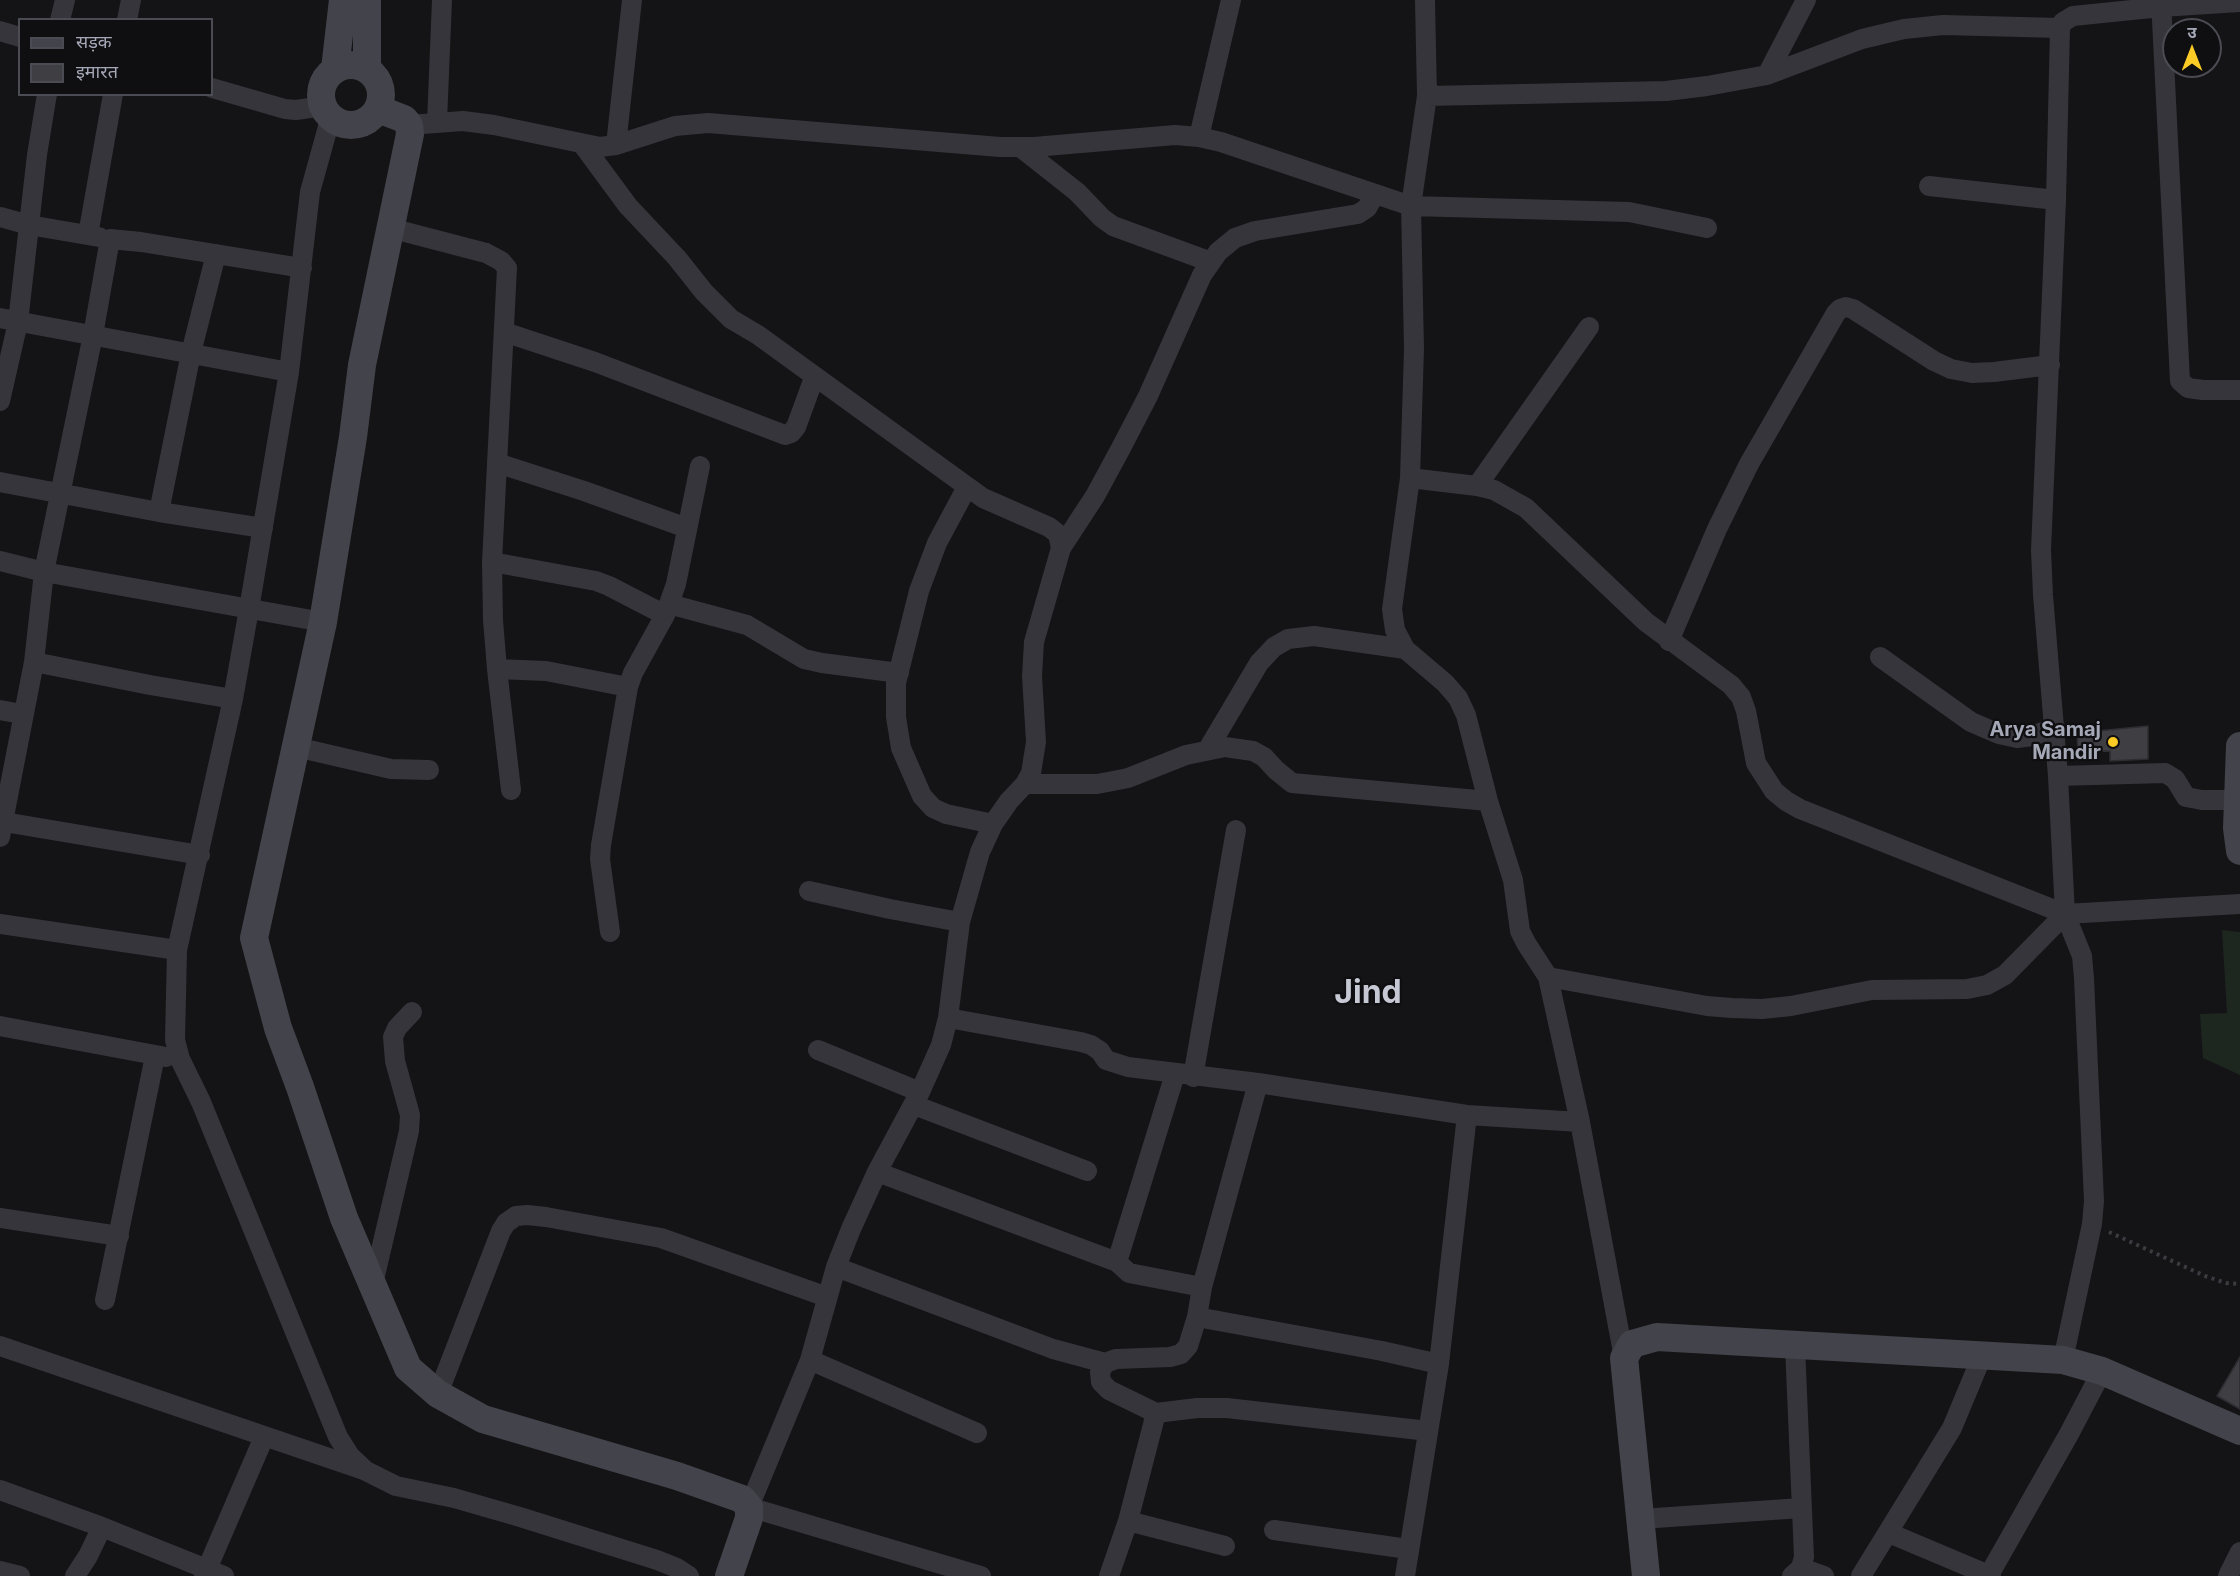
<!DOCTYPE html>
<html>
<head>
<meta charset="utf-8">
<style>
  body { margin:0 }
  #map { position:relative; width:2240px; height:1576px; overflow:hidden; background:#141416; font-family:Inter,"Noto Sans Devanagari",sans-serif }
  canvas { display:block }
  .legend { position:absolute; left:18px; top:18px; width:195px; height:78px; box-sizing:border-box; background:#0f0f11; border:2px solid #4b4c53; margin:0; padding:8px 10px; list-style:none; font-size:18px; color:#a5a8b7 }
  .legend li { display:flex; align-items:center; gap:12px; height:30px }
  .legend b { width:30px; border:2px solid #4b4c53 }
  .north { position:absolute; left:2162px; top:18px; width:60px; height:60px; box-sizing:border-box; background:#0f0f11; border:2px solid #4b4c53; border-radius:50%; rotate:0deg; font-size:16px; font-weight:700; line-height:24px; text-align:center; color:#a5a8b7 }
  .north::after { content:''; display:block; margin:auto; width:21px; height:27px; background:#fccb26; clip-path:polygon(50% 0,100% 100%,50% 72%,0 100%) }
</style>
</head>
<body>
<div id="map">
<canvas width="2240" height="1576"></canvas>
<ul class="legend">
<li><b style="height:8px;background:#43444b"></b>सड़क</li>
<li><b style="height:16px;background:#3e3e43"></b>इमारत</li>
</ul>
<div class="north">उ</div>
</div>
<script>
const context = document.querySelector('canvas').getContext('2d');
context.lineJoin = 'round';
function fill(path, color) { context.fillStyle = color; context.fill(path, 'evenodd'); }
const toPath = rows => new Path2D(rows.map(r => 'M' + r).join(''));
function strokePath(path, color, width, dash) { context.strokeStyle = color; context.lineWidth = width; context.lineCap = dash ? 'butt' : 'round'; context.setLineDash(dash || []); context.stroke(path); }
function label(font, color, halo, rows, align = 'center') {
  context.font = font + ' Inter,sans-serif'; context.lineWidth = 4.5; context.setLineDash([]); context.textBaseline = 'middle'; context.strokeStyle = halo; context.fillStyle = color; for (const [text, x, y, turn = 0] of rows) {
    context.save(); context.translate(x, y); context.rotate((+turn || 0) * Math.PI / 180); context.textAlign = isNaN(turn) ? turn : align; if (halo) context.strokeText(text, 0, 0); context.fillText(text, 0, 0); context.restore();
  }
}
const green = toPath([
  [2222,930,2240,932,2240,1075,2203,1058,2200,1014,2227,1013]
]);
const building = toPath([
  [2148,726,2148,759,2110,761,2110,751,2078,752,2077,733,2148,726],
  [2240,1357,2240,1409,2217,1396,2240,1357]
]);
const path = toPath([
  [2109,1232,2205,1276,2226,1283,2240,1284]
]);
const street = toPath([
  [1425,0,1427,96],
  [2161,0,2180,381,2188,388,2203,390,2240,390],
  [60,20,65,0],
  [127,20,131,0],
  [0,31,20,37],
  [1767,75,1806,0],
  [212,88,285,109,296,110,324,106],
  [331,116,310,192,289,372,249,609,233,699,177,950,175,1040,180,1059,201,1102,338,1437,350,1456,366,1471,396,1486,454,1498,520,1517,657,1560,677,1568,689,1576],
  [437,122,442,0],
  [409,125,463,121,494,125,600,147,616,145,675,126,708,123,1000,147,1034,147,1175,135,1199,137,1221,142,1411,206,1629,212,1707,228],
  [1199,137,1231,0],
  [583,145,628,206,677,258,704,292,731,319,758,335,983,498,1049,527,1058,534,1061,548,1034,642,1032,676,1036,742,1031,773,1025,784,1009,801,993,824,980,852,960,922,948,1018,941,1045,920,1092,877,1172,851,1229,836,1267,810,1360,749,1507,981,1576],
  [616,145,632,0],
  [1020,147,1077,192,1102,218,1113,226,1211,262],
  [1929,186,2056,200],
  [0,217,29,225,99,237],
  [390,228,486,253,501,261,507,268,492,562,493,620,497,669,511,790],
  [88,235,113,94],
  [0,318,289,372],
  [504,332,595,362,785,435,791,433,796,427,814,378],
  [0,401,18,322,37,155,47,94],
  [497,463,584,491,687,528],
  [1410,478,1477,486,1494,490,1526,508,1646,622,1731,685,1741,697,1746,711,1756,763,1774,791,1786,801,1800,809,2065,914,2240,904],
  [0,482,159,512,263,528],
  [1477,486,1589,327],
  [967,487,937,543,919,591,896,683,896,717,901,748,922,796,933,808,946,814,993,824],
  [159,512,191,353,216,254],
  [1061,548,1095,496,1121,448,1148,396,1202,275,1218,252,1235,238,1255,231,1358,214,1367,208,1375,194],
  [0,561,44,572,323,622],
  [492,562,596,581,609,586,665,615],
  [669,604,747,625,804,659,822,663,899,673],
  [1669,641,1717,529,1749,464,1836,313,1840,309,1846,307,1853,309,1934,361,1951,369,1972,373,1994,372,2050,365],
  [1880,657,1971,722,1999,734,2017,738,2033,736,2055,727],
  [34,662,150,685,233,699],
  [497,669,546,671,628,687],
  [0,710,22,714],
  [296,747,391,769,429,770],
  [1208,749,1259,663,1274,647,1288,639,1314,636,1405,649],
  [2058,776,2165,773,2175,779,2186,797,2202,800,2237,800],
  [1025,784,1097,784,1113,781,1128,778,1186,755,1225,747,1253,751,1264,757,1276,770,1292,783,1488,801],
  [4,822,200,855],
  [0,837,34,662,44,572,93,335,110,239,141,242,302,268],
  [809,891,890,909,960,922],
  [0,924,177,950],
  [610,932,600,859,601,845,628,687,633,673,665,615,676,584,700,466],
  [1548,977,1707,1006,1732,1008,1762,1009,1791,1006,1872,990,1967,989,1987,985,2005,975,2065,914],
  [948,1018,1081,1042,1091,1045,1100,1051,1106,1060,1128,1067,1258,1083,1467,1115,1580,1122],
  [0,1026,166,1057],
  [818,1050,920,1092],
  [1193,1077,1236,830],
  [914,1105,1087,1171],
  [877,1172,1117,1262,1129,1273,1202,1287],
  [0,1218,119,1236],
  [1117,1262,1175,1074],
  [836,1267,1053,1349,1105,1363],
  [373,1284,409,1131,410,1115,395,1061,393,1037,397,1028,412,1012],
  [105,1300,155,1056],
  [1197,1317,1382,1351,1439,1364],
  [0,1346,361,1469],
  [1624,1358,1580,1122,1548,977,1526,943,1520,931,1513,880,1488,801,1466,715,1458,698,1445,683,1405,649,1395,630,1392,609,1410,478,1414,349,1411,206,1427,96,1666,91,1707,86,1767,75,1862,39,1904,29,1943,25,2060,28],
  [810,1360,977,1433],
  [2063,1360,2092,1224,2094,1201,2084,978,2082,956,2065,914,2058,776,2043,595,2041,550,2056,200,2060,28,2063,22,2073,16,2161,7,2240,2],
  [438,1394,501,1231,506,1223,516,1216,527,1215,546,1217,661,1238,827,1297],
  [1156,1413,1197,1408,1227,1408,1428,1431],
  [0,1490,102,1527,224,1576],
  [1641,1519,1801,1508],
  [1128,1521,1225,1546],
  [1274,1530,1408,1549],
  [1889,1533,1991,1576],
  [1801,1568,1824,1576],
  [0,1571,20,1576],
  [1989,1575,2069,1434,2102,1371],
  [75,1576,88,1556,102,1527],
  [204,1576,264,1437],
  [1109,1576,1128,1521,1156,1413,1109,1390,1101,1382,1100,1372,1105,1363,1116,1359,1170,1357,1181,1354,1188,1346,1197,1317,1202,1287,1258,1083],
  [1405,1576,1439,1364,1467,1115],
  [1792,1576,1801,1568,1804,1557,1795,1346],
  [1861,1576,1952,1428,1982,1356],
  [2228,1576,2240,1552]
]);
const secondary = toPath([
  [367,0,367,69],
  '321 95a30 30 0 1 1 60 0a30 30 0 1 1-60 0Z',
  [335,69,343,0],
  [378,109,404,119,409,125,410,134,362,365,353,437,323,622,254,938,278,1028,300,1087,344,1218,408,1368,438,1394,483,1419,677,1476,742,1499,749,1507,749,1518,729,1576],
  [2240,746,2237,828,2240,851],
  [1646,1576,1624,1358,1632,1344,1657,1337,2063,1360,2102,1371,2240,1431]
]);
const markers = [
  [2113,742,6,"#fccb26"]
];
const poiNames = [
  ["Arya Samaj",2101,730],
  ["Mandir",2101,753]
];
const townNames = [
  ["Jind",1368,993]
];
fill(green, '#1e2620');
fill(building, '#3e3e43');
strokePath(building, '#2e2e32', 1.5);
strokePath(path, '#3b3c42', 4, [3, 4.5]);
strokePath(street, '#35353b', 20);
strokePath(secondary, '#43444b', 28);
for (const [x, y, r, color] of markers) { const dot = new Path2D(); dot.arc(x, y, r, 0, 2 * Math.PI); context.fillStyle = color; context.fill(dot); strokePath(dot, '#0f0f11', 2); }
label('bold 20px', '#a5a8b7', '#0f0f11', poiNames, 'right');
label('bold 32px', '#c6c8d3', '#0f0f11', townNames);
</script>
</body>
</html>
